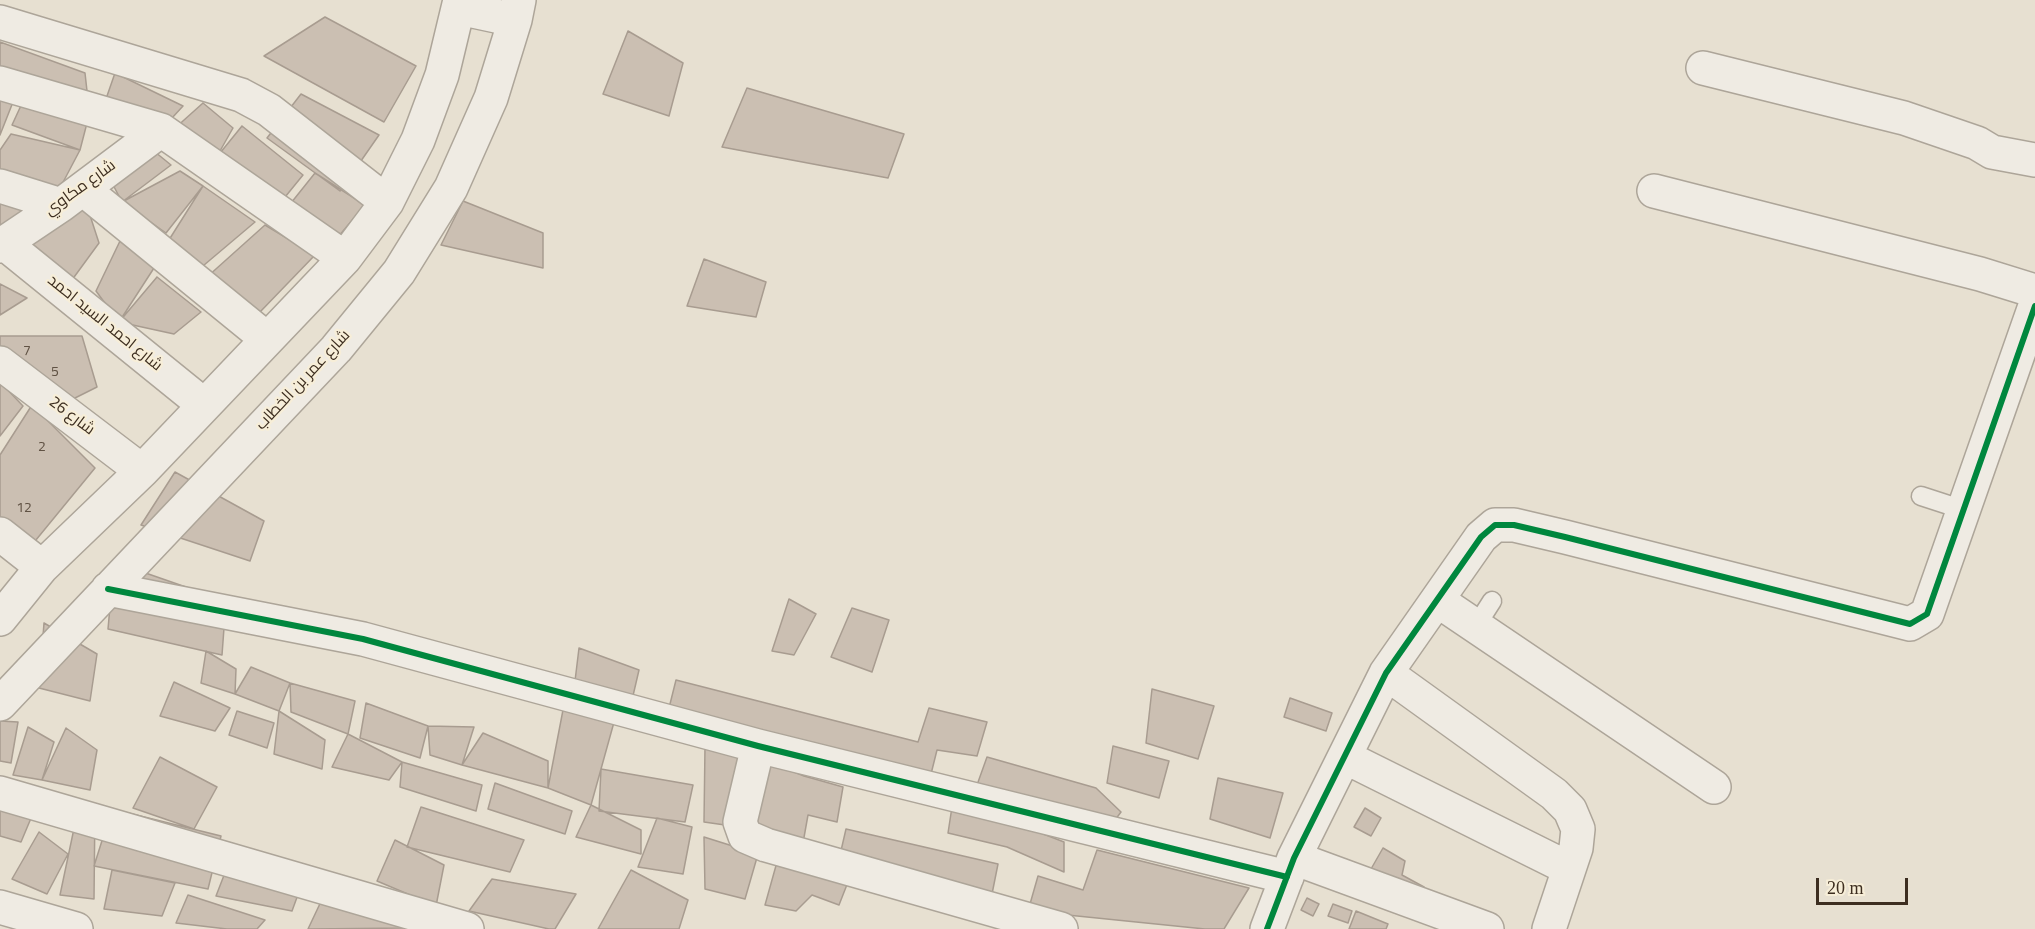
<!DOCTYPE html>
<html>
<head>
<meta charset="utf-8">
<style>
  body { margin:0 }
  #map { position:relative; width:2035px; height:929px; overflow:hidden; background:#e7e0d1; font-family:Georgia,serif }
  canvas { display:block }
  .scale { position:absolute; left:1816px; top:878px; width:92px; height:27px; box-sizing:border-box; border:3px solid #3d2e20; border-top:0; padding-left:8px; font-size:18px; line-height:21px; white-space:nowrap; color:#3d2e20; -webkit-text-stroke:4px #f7eed8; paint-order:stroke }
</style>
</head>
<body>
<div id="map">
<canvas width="2035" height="929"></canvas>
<div class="scale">20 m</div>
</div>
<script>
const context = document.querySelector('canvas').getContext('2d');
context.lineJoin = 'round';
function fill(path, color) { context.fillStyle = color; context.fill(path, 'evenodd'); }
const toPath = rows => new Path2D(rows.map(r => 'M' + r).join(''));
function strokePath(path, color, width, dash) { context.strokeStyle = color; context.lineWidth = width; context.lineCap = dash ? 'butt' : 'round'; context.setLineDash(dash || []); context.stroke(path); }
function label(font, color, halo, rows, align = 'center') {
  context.font = font + ' Georgia,Cairo,serif'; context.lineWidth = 4.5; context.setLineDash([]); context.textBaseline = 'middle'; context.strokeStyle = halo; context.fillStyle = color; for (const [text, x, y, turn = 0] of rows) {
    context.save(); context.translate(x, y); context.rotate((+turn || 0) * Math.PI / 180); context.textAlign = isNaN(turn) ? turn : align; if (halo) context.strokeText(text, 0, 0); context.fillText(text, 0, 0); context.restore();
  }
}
const building = toPath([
  [325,17,416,66,384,122,264,56,325,17],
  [628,31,683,63,669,116,603,94,628,31],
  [0,42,85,73,88,100,0,73,0,42],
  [115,73,183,106,161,130,107,96,115,73],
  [747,88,904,134,888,178,722,147,747,88],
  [0,94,13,102,0,135,0,94],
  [301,94,379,135,340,191,267,138,301,94],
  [24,99,87,123,80,150,12,125,24,99],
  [203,103,233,128,216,158,174,129,203,103],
  [242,126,303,175,281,202,216,158,242,126],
  [11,134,80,150,60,188,0,173,0,150,11,134],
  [133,134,171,165,122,202,100,160,133,134],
  [180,171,203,186,166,233,122,202,180,171],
  [315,173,365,205,338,237,291,203,315,173],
  [203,186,255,222,197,271,167,243,203,186],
  [0,199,30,208,0,226,0,199],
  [463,201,543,233,543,268,441,245,463,201],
  [86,203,99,243,69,284,25,243,86,203],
  [265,225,315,255,260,312,207,277,265,225],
  [120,241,154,268,119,322,96,291,120,241],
  [704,259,766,282,756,317,687,306,704,259],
  [157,277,201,312,174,334,119,322,157,277],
  [0,284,27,298,0,315,0,284],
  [0,336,82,336,97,387,57,407,0,350,0,336],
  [0,382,23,406,0,436,0,382],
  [32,405,95,468,31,546,0,517,0,455,32,405],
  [175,472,264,521,250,561,141,525,175,472],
  [114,562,226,601,222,655,108,629,114,562],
  [789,599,816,614,794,655,772,651,789,599],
  [852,608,889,620,872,672,831,657,852,608],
  [44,623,97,654,90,701,39,688,44,623],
  [579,648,639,670,632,700,575,681,579,648],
  [206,651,236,669,235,694,201,683,206,651],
  [251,667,290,683,279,711,235,694,251,667],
  [676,680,918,742,929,708,987,722,977,756,937,750,930,778,668,712,676,680],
  [174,682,230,708,215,731,160,716,174,682],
  [290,683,355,701,348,734,291,712,290,683],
  [1152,689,1214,706,1198,759,1146,743,1152,689],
  [1290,698,1332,713,1326,731,1284,717,1290,698],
  [366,703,428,726,420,758,360,738,366,703],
  [563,710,616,715,591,805,548,788,563,710],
  [237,711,274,723,267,748,229,735,237,711],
  [279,711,325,740,322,769,274,754,279,711],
  [0,721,18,722,11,763,0,761,0,721],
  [428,726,474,727,462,765,430,755,428,726],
  [28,727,54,742,42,780,13,775,28,727],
  [66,728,97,750,90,790,42,780,66,728],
  [483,733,548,761,548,788,462,765,483,733],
  [348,734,402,762,389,780,332,767,348,734],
  [705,746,740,756,732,826,704,822,705,746],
  [1113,746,1169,761,1159,798,1107,783,1113,746],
  [160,757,217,787,194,829,133,808,160,757],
  [987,757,1096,788,1121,812,1112,824,977,785,987,757],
  [764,760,804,776,843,787,837,822,808,815,803,843,751,821,764,760],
  [402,762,482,785,476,811,400,787,402,762],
  [601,769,693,785,685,822,599,811,601,769],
  [1218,778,1283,793,1270,838,1210,819,1218,778],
  [0,781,42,792,21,842,0,836,0,781],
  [495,783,572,811,565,834,488,809,495,783],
  [80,800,95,804,94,899,60,895,80,800],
  [591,805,641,830,641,854,576,837,591,805],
  [421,807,524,840,510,872,407,847,421,807],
  [952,807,1015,823,1064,842,1064,872,1007,847,948,833,952,807],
  [1365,808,1381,818,1371,836,1354,827,1365,808],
  [112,809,221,836,208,889,94,866,112,809],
  [657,818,692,827,683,874,638,867,657,818],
  [846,829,998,864,991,899,840,855,846,829],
  [39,832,68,854,47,894,12,879,39,832],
  [704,837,758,854,745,899,705,889,704,837],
  [395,840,444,865,436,906,377,881,395,840],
  [1383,848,1405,861,1402,875,1424,887,1407,917,1359,890,1383,848],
  [1097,850,1249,888,1224,929,1205,929,1028,911,1038,876,1083,890,1097,850],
  [233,852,308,867,292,911,216,896,233,852],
  [777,862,848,882,839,905,812,895,796,911,765,905,777,862],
  [112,870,175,883,162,916,104,909,112,870],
  [631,870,688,900,679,929,598,929,631,870],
  [334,874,408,928,308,929,334,874],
  [492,879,576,894,555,929,549,929,469,911,492,879],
  [188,895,265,920,257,929,227,929,176,923,188,895],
  [1307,898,1319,904,1313,916,1301,910,1307,898],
  [1333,904,1352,911,1348,923,1328,916,1333,904],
  [1356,911,1388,924,1386,929,1349,929,1356,911]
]);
const service = toPath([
  [1921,496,1964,510],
  [1476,626,1492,601]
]);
const minor = toPath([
  [459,8,515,20],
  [0,22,241,95,269,110,387,202],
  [1703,68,1904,118,1977,143,1992,152,2035,160],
  [0,83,161,130,345,258],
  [0,186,61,205],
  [83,189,267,339],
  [1654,191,1980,274,2035,291],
  [4,243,204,405],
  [0,246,61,205,161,130],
  [0,363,142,471],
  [0,534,42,567],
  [108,589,363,639,758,746,1287,877],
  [1437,600,1714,787],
  [0,619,42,567,142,471,345,258,387,202,418,140,442,75,460,0],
  [1386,673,1554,794,1570,810,1578,829,1576,848,1549,929],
  [0,704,336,349,399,272,451,188,491,98,515,20,519,0],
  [758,746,740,822,745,836,766,845,1061,929],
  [1345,757,1568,868],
  [0,793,467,929],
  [1294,858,1487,929],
  [0,907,76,929],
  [1267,929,1294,858,1386,673,1481,537,1495,525,1514,525,1565,537,1910,624,1927,614,2035,306]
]);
const cycleway = toPath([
  [108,589,363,639,758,746,1287,877],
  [1267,929,1294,858,1386,673,1481,537,1495,525,1514,525,1565,537,1910,624,1927,614,2035,306]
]);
const numberNames = [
  ["7",27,352],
  ["5",55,373],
  ["2",42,448],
  ["12",24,509]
];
const streetNames = [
  ["شارع مكاوي",81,189,-36],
  ["شارع احمد السيد احمد",104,324,39],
  ["شارع عمر بن الخطاب",304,381,-47],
  ["شارع 26",71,417,37]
];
fill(building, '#cbbfb2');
strokePath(building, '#a89c90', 1.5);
strokePath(service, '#ada599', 21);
strokePath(minor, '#ada599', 36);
strokePath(service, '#efebe3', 18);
strokePath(minor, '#efebe3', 33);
strokePath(cycleway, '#00873e', 6);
label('14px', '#605244', null, numberNames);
label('16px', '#3d2e20', '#f7eed8', streetNames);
</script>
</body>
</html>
